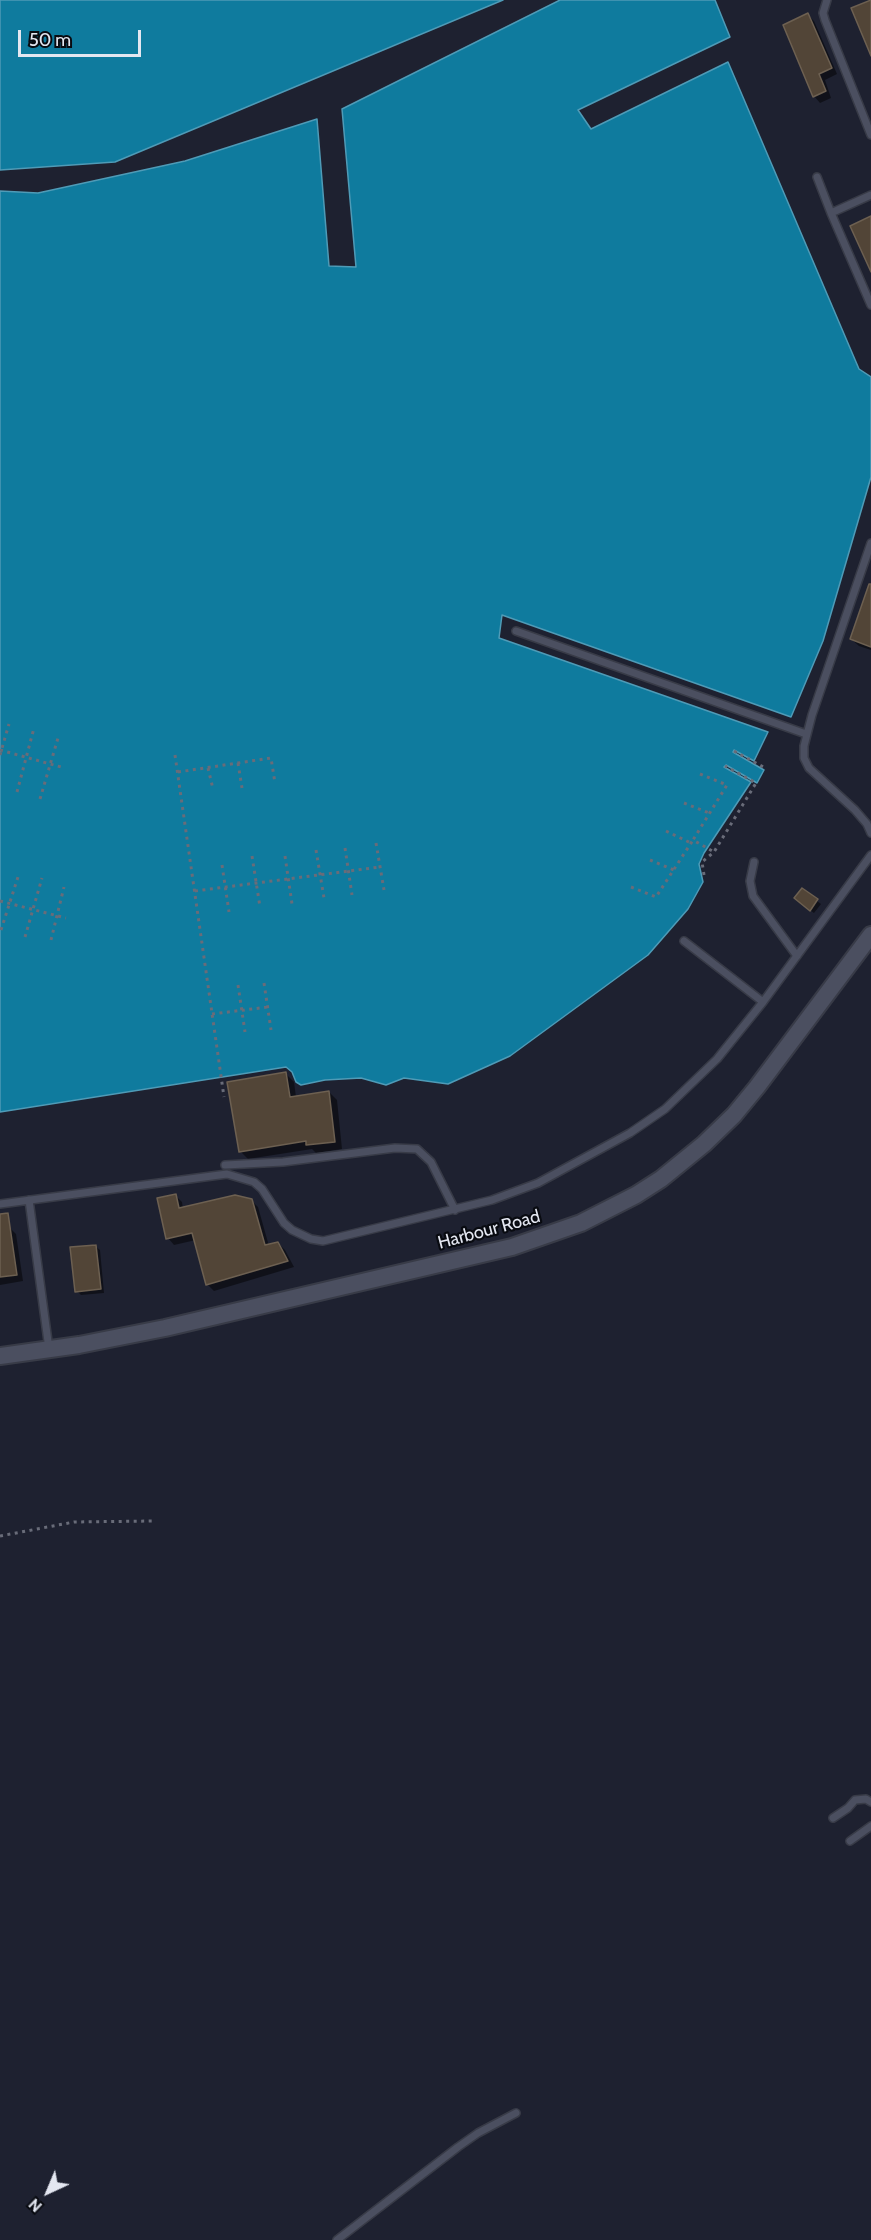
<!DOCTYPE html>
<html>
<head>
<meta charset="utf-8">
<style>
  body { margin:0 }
  #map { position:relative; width:871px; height:2240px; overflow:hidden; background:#1e2130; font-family:Cabin,sans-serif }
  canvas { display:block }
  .north { position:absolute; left:18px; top:2162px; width:60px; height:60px; -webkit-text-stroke:4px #090b11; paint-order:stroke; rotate:224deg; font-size:16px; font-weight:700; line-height:24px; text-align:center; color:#e4e7f1 }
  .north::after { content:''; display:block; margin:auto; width:21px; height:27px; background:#e4e7f1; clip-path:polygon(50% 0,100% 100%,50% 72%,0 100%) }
  .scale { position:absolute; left:18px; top:30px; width:123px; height:27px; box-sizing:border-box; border:3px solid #e4e7f1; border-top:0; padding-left:8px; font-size:18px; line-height:21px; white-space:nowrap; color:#e4e7f1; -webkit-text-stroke:4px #090b11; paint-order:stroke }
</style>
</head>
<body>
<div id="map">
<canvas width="871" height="2240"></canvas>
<div class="north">N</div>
<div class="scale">50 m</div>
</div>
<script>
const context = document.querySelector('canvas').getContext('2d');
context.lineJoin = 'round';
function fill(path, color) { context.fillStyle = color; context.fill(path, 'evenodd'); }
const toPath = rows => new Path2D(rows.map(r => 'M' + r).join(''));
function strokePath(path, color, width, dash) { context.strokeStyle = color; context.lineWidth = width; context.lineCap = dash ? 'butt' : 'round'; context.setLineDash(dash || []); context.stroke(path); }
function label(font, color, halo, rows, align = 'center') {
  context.font = font + ' Cabin,sans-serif'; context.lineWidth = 4.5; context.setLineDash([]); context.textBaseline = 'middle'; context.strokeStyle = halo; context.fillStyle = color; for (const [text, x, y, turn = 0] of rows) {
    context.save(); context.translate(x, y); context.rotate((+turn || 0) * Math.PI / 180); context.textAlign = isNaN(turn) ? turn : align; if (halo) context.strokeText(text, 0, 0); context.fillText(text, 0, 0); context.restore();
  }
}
const water = toPath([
  [0,0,503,0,115,162,0,170,0,0],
  [560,0,715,0,730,37,578,110,591,129,728,62,859,369,871,377,871,477,823,641,791,717,502,615,499,638,768,732,754,761,734,750,733,752,764,770,757,783,726,765,724,767,751,782,704,853,699,864,703,882,688,909,648,955,510,1056,448,1084,404,1078,386,1085,361,1078,325,1080,301,1085,296,1082,292,1072,286,1067,0,1112,0,191,38,193,185,161,317,119,329,266,356,267,342,109,560,0]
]);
const shadow = toPath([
  [808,15,814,21,837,74,825,80,831,98,820,103,814,96],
  [871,583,871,650,859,646,851,639],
  [802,890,821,904,814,913,799,902],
  [286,1074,294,1082,296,1097,329,1092,337,1100,342,1149,316,1153,312,1149,248,1159,240,1151],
  [175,1195,182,1202,183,1209,251,1200,258,1207,269,1246,278,1243,285,1250,294,1267,214,1291,207,1284,196,1240,174,1245,168,1238],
  [9,1227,16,1234,23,1281,0,1285,0,1229],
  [95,1246,100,1250,104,1293,81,1295,77,1291]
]);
const building = toPath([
  [871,0,871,56,851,8,871,0],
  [808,13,832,68,819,74,826,91,813,97,783,25,808,13],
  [871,216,871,272,850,226,871,216],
  [869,584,871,584,871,647,850,639,869,584],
  [802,888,818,899,810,911,794,898,802,888],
  [286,1072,290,1097,329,1091,335,1142,306,1145,306,1141,239,1152,227,1082,286,1072],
  [176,1194,179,1208,235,1195,252,1199,265,1245,278,1242,288,1261,206,1285,192,1233,166,1239,157,1198,176,1194],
  [8,1213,17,1275,0,1277,0,1214,8,1213],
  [96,1245,101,1289,75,1292,70,1247,96,1245]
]);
const path = toPath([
  [0,750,61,767],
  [734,751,765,768],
  [0,755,9,724],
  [175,755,224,1097],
  [238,763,242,788],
  [208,768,213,789],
  [178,772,271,758,275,783],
  [700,774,727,785,693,840,714,852],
  [17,792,34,728],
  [40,799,58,738],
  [684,803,709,813],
  [666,831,691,843],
  [376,843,384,890],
  [345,848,352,895],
  [316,850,324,898],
  [252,856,260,907],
  [285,856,292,904],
  [650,860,674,870],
  [222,865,229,912],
  [704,875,702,862,714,852,756,783,725,766],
  [631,887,656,897,693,840],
  [195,891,380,867],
  [0,901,66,918],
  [1,930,18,877],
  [25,937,42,878],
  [51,940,64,887],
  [264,983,271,1030],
  [238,985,245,1032],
  [212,1014,268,1007],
  [0,1536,74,1522,153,1521]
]);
const service = toPath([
  [827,0,823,13,825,20,871,135],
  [817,177,831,213],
  [871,195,831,213,871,305],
  [871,543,812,715,804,746,804,758,809,768,855,810,867,824,871,833],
  [516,631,806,734],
  [754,862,750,881,753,896,797,956],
  [684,941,763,1002],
  [225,1165,283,1162,395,1148,417,1149,431,1162,455,1210],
  [29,1200,49,1349],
  [0,1204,227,1174,254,1182,262,1189,284,1223,292,1230,311,1239,323,1241,492,1200,538,1183,630,1133,665,1109,717,1059,763,1002,871,855],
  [833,1818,848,1808,855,1800,866,1799,871,1802],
  [850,1841,871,1826],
  [337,2240,458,2147,478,2133,516,2113]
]);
const tertiary = toPath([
  [0,1356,79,1345,165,1328,512,1247,581,1223,636,1195,661,1179,704,1144,734,1115,757,1087,871,935]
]);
const streetNames = [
  ["Harbour Road",489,1230,-15]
];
fill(water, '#0f7b9e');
strokePath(water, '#4f9bb7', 1.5);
fill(shadow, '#0007');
fill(building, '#524537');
strokePath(building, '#6d6051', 1.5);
strokePath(service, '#383b47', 10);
strokePath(tertiary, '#383b47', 20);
strokePath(path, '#696c79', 3, [3, 4.5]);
strokePath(service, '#4b4f60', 7);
strokePath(tertiary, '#4b4f60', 16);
label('18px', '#e4e7f1', '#090b11', streetNames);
</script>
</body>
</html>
